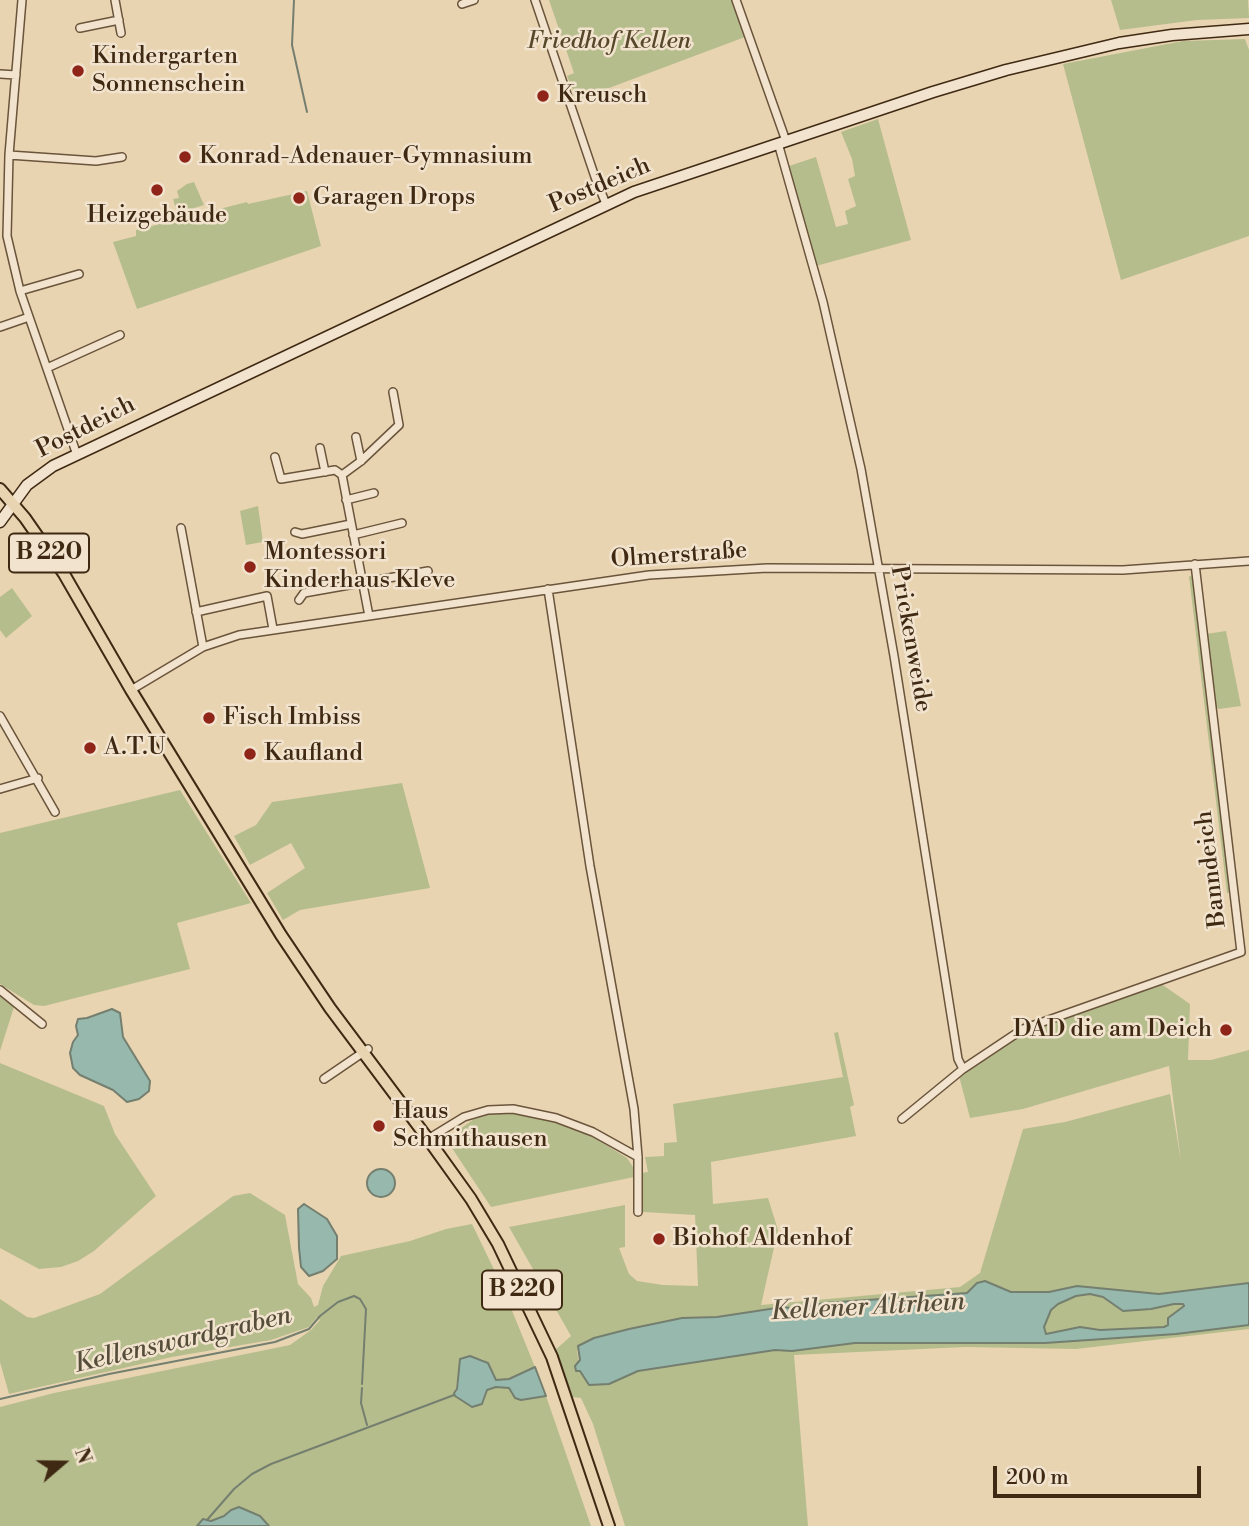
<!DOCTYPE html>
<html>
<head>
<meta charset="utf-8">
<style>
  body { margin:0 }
  #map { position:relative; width:1249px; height:1526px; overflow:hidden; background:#e9d4b2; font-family:"Libre Bodoni",serif }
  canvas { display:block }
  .north { position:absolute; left:28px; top:1428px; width:70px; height:70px; -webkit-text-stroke:5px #f1e3cd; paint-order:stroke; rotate:70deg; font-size:19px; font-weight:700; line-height:28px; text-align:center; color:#3f2913 }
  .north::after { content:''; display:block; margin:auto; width:24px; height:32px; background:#3f2913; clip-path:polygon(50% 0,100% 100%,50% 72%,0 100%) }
  .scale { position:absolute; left:993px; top:1466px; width:208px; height:32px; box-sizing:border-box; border:4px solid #3f2913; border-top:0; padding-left:9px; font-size:21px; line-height:24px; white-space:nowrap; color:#3f2913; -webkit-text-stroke:5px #f1e3cd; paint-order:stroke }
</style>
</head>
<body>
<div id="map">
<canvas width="1249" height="1526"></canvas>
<div class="north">N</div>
<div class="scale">200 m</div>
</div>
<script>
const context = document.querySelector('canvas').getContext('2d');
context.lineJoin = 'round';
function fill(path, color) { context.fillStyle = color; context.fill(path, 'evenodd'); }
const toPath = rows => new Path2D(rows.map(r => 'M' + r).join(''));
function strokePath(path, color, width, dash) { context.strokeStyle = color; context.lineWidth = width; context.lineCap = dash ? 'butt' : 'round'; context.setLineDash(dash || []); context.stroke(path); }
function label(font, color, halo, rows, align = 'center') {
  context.font = font + ' "Libre Bodoni",serif'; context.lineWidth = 5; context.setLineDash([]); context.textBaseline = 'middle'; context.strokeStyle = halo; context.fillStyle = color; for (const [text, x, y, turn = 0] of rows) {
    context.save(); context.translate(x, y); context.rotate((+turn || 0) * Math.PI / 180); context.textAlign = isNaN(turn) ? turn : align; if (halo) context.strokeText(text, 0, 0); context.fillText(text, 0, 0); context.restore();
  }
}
const green = toPath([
  [549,0,732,0,745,37,577,100,567,76,574,73],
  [1111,0,1248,0,1249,18,1197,20,1120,30],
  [1245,39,1249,50,1249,236,1121,280,1063,64,1183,41],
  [878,119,911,240,816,266,789,166,816,157,836,227,848,224,845,211,856,206,848,179,855,176,852,159,841,132],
  [194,182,204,205,185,211,184,207,176,209,173,199,179,198,177,191,187,184],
  [307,191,321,246,137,309,113,242,136,236,136,230,247,202,248,204],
  [258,506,263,542,246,545,240,511],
  [1189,576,1193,577,1232,893,1227,893],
  [12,588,32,616,6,638,0,630,0,597],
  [1226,631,1241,706,1219,709,1215,707,1206,634],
  [402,783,430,888,300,910,283,920,267,893,305,868,291,843,250,865,234,836,256,825,272,802],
  [180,790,251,903,177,923,190,969,44,1006,34,1005,0,984,0,833],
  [1160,983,1190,1004,1188,1060,1211,1060,1249,1050,1249,1283,1159,1294,1077,1286,1049,1292,1011,1292,985,1281,977,1283,967,1293,824,1303,798,1309,783,1307,717,1317,682,1318,577,1350,580,1371,589,1385,609,1384,638,1371,688,1362,775,1350,792,1351,855,1343,1045,1343,1176,1334,1249,1325,1249,1329,1076,1349,965,1347,794,1355,808,1526,625,1526,593,1424,581,1398,572,1397,554,1351,571,1336,509,1227,625,1205,625,1247,619,1248,629,1274,637,1281,663,1285,698,1286,695,1215,643,1212,640,1194,641,1173,648,1172,645,1157,664,1156,664,1143,677,1142,673,1104,843,1077,834,1033,838,1032,854,1105,850,1107,856,1136,711,1162,713,1204,768,1198,778,1230,761,1305,960,1287,980,1273,1023,1129,1065,1122,1170,1094,1181,1162,1169,1066,1023,1109,970,1118,959,1076,1018,1033],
  [0,996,14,1007,0,1051],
  [0,1063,104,1106,115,1134,156,1196,94,1251,78,1261,61,1267,39,1269,0,1248],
  [508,1112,562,1124,595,1138,627,1158,633,1167,634,1177,491,1207,446,1139,474,1119,492,1114],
  [250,1193,285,1215,298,1284,311,1298,314,1307,318,1305,323,1286,341,1256,410,1241,446,1229,472,1224,502,1286,535,1367,509,1379,495,1380,488,1363,482,1359,465,1357,460,1360,455,1396,472,1407,484,1402,487,1390,496,1387,509,1388,512,1394,521,1400,546,1396,591,1526,269,1526,267,1522,231,1510,224,1516,211,1521,203,1519,197,1526,0,1526,0,1407,54,1393,290,1345,311,1330,320,1320,317,1317,309,1327,271,1340,172,1357,9,1394,0,1362,0,1299,27,1317,34,1318,100,1294,233,1196],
  [1090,1294,1102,1297,1118,1308,1151,1309,1174,1304,1184,1304,1184,1306,1164,1327,1100,1330,1080,1327,1046,1335,1044,1327,1051,1310,1058,1304,1076,1296]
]);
const water = toPath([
  [112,1009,120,1013,123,1037,150,1081,149,1091,139,1099,127,1102,113,1090,80,1075,73,1068,70,1053,73,1042,78,1035,76,1026,78,1019,87,1018,112,1009],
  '367 1183a14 14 0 1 1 28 0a14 14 0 1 1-28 0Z',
  [304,1204,327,1219,337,1236,337,1259,323,1271,309,1276,301,1267,299,1248,298,1209,304,1204],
  [985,1281,1011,1292,1049,1292,1077,1286,1159,1294,1249,1283,1249,1325,1176,1334,1045,1343,855,1343,792,1351,775,1350,638,1371,609,1384,589,1385,580,1371,576,1371,575,1366,580,1360,578,1346,594,1338,629,1329,682,1318,717,1317,783,1307,798,1309,824,1303,967,1293,977,1283,985,1281],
  [1090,1294,1103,1297,1123,1311,1151,1309,1174,1304,1183,1304,1184,1306,1168,1318,1168,1325,1164,1327,1100,1330,1080,1327,1046,1334,1044,1327,1051,1310,1058,1304,1076,1296,1090,1294],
  [470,1356,488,1363,496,1380,509,1379,535,1367,546,1396,521,1400,515,1398,509,1388,496,1387,487,1390,482,1404,472,1407,455,1396,454,1393,457,1389,460,1359,470,1356],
  [239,1507,260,1516,269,1526,197,1526,203,1519,211,1521,224,1516,231,1510,239,1507]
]);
const stream = toPath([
  [294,0,292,45,307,112],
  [362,1388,361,1403,367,1425],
  [0,1399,109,1374,275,1342,309,1329,320,1316,338,1302,354,1296,360,1299,366,1309,362,1384],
  [207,1520,234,1489,252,1474,271,1464,454,1395]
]);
const street = toPath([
  [22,0,9,155,7,236,20,291,77,455],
  [115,0,121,33],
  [535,0,595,177,606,204],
  [736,0,786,141],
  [462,4,474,0],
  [80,28,119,20],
  [0,74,16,75],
  [778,143,823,302,861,469,894,656,958,1059,963,1069,902,1119],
  [9,155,96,161,122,157],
  [20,291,79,274],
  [0,327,29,317],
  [47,368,120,335],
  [356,437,361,461],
  [320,448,325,472],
  [275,457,281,479,335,470,342,475],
  [346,500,374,493],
  [181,528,203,647],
  [295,532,302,534,351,524],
  [353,535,402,523],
  [548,589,590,866,634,1109,638,1157,638,1212],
  [299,600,304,593,428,571],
  [196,612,267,596,273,629],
  [369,616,342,475,361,461,399,425,393,392],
  [131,690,203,647,239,635,649,575,767,568,1123,570,1249,561],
  [0,716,55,812],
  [0,789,38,778],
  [0,990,42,1024],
  [963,1069,1023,1029,1241,952,1195,564],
  [324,1079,368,1049],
  [428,1139,464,1117,488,1110,513,1109,556,1118,593,1132,638,1157]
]);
const secondary = toPath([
  [0,522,27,485,53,466,634,192,933,92,1006,70,1119,43,1172,35,1249,29]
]);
const primary = toPath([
  [0,489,25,518,64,574,131,690,281,935,330,1008,428,1139,471,1199,498,1244,552,1357,609,1526]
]);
const markers = [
  [78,71,7,"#8f2418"],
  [543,96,7,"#8f2418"],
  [185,157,7,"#8f2418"],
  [157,190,7,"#8f2418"],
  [299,198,7,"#8f2418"],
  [250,567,7,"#8f2418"],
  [209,718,7,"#8f2418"],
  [90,748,7,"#8f2418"],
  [250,754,7,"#8f2418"],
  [1226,1030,7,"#8f2418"],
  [379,1126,7,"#8f2418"],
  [659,1239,7,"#8f2418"]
];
const shields = [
  [49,553,80],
  [522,1290,80]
];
const shieldNames = [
  ["B 220",49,553],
  ["B 220",522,1290]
];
const parkNames = [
  ["Friedhof Kellen",609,42]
];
const poiNames = [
  ["Kindergarten",92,57],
  ["Sonnenschein",92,85],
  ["Kreusch",557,96],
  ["Konrad-Adenauer-Gymnasium",199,157],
  ["Garagen Drops",313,198],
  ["Heizgebäude",157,216,"center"],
  ["Montessori",264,553],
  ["Kinderhaus Kleve",264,581],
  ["Fisch Imbiss",223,718],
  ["A.T.U",104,748],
  ["Kaufland",264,754],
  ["DAD die am Deich",1212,1030,"right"],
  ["Haus",393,1112],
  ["Schmithausen",393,1140],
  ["Biohof Aldenhof",673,1239]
];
const streetNames = [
  ["Postdeich",600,186,-23],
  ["Postdeich",86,428,-27],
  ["Olmerstraße",679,556,-4],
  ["Prickenweide",910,639,80],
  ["Banndeich",1212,869,-97]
];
const waterNames = [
  ["Kellener Altrhein",868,1308,-3],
  ["Kellenswardgraben",183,1341,-13]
];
fill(green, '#b6bd8d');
fill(water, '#97b8ad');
strokePath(water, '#747f6f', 2);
strokePath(stream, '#747f6f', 2);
strokePath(street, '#6a543b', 10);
strokePath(secondary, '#3f2913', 13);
strokePath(primary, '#3f2913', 14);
strokePath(street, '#f1e3cd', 7);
strokePath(secondary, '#f1e3cd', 10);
strokePath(primary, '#e9d4b2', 10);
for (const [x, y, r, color] of markers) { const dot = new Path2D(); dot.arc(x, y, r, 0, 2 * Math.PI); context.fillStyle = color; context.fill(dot); strokePath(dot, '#f1e3cd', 2.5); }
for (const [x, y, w] of shields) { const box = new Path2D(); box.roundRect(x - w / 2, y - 19.5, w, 39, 5); context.fillStyle = '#f1e3cd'; context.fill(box); strokePath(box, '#3f2913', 2); }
label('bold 23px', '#3f2913', null, shieldNames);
label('italic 24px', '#57472b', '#f1e3cd', parkNames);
label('24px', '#3f2913', '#f1e3cd', poiNames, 'left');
label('24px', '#3f2913', '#f1e3cd', streetNames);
label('italic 26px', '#554d3a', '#f1e3cd', waterNames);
</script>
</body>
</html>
